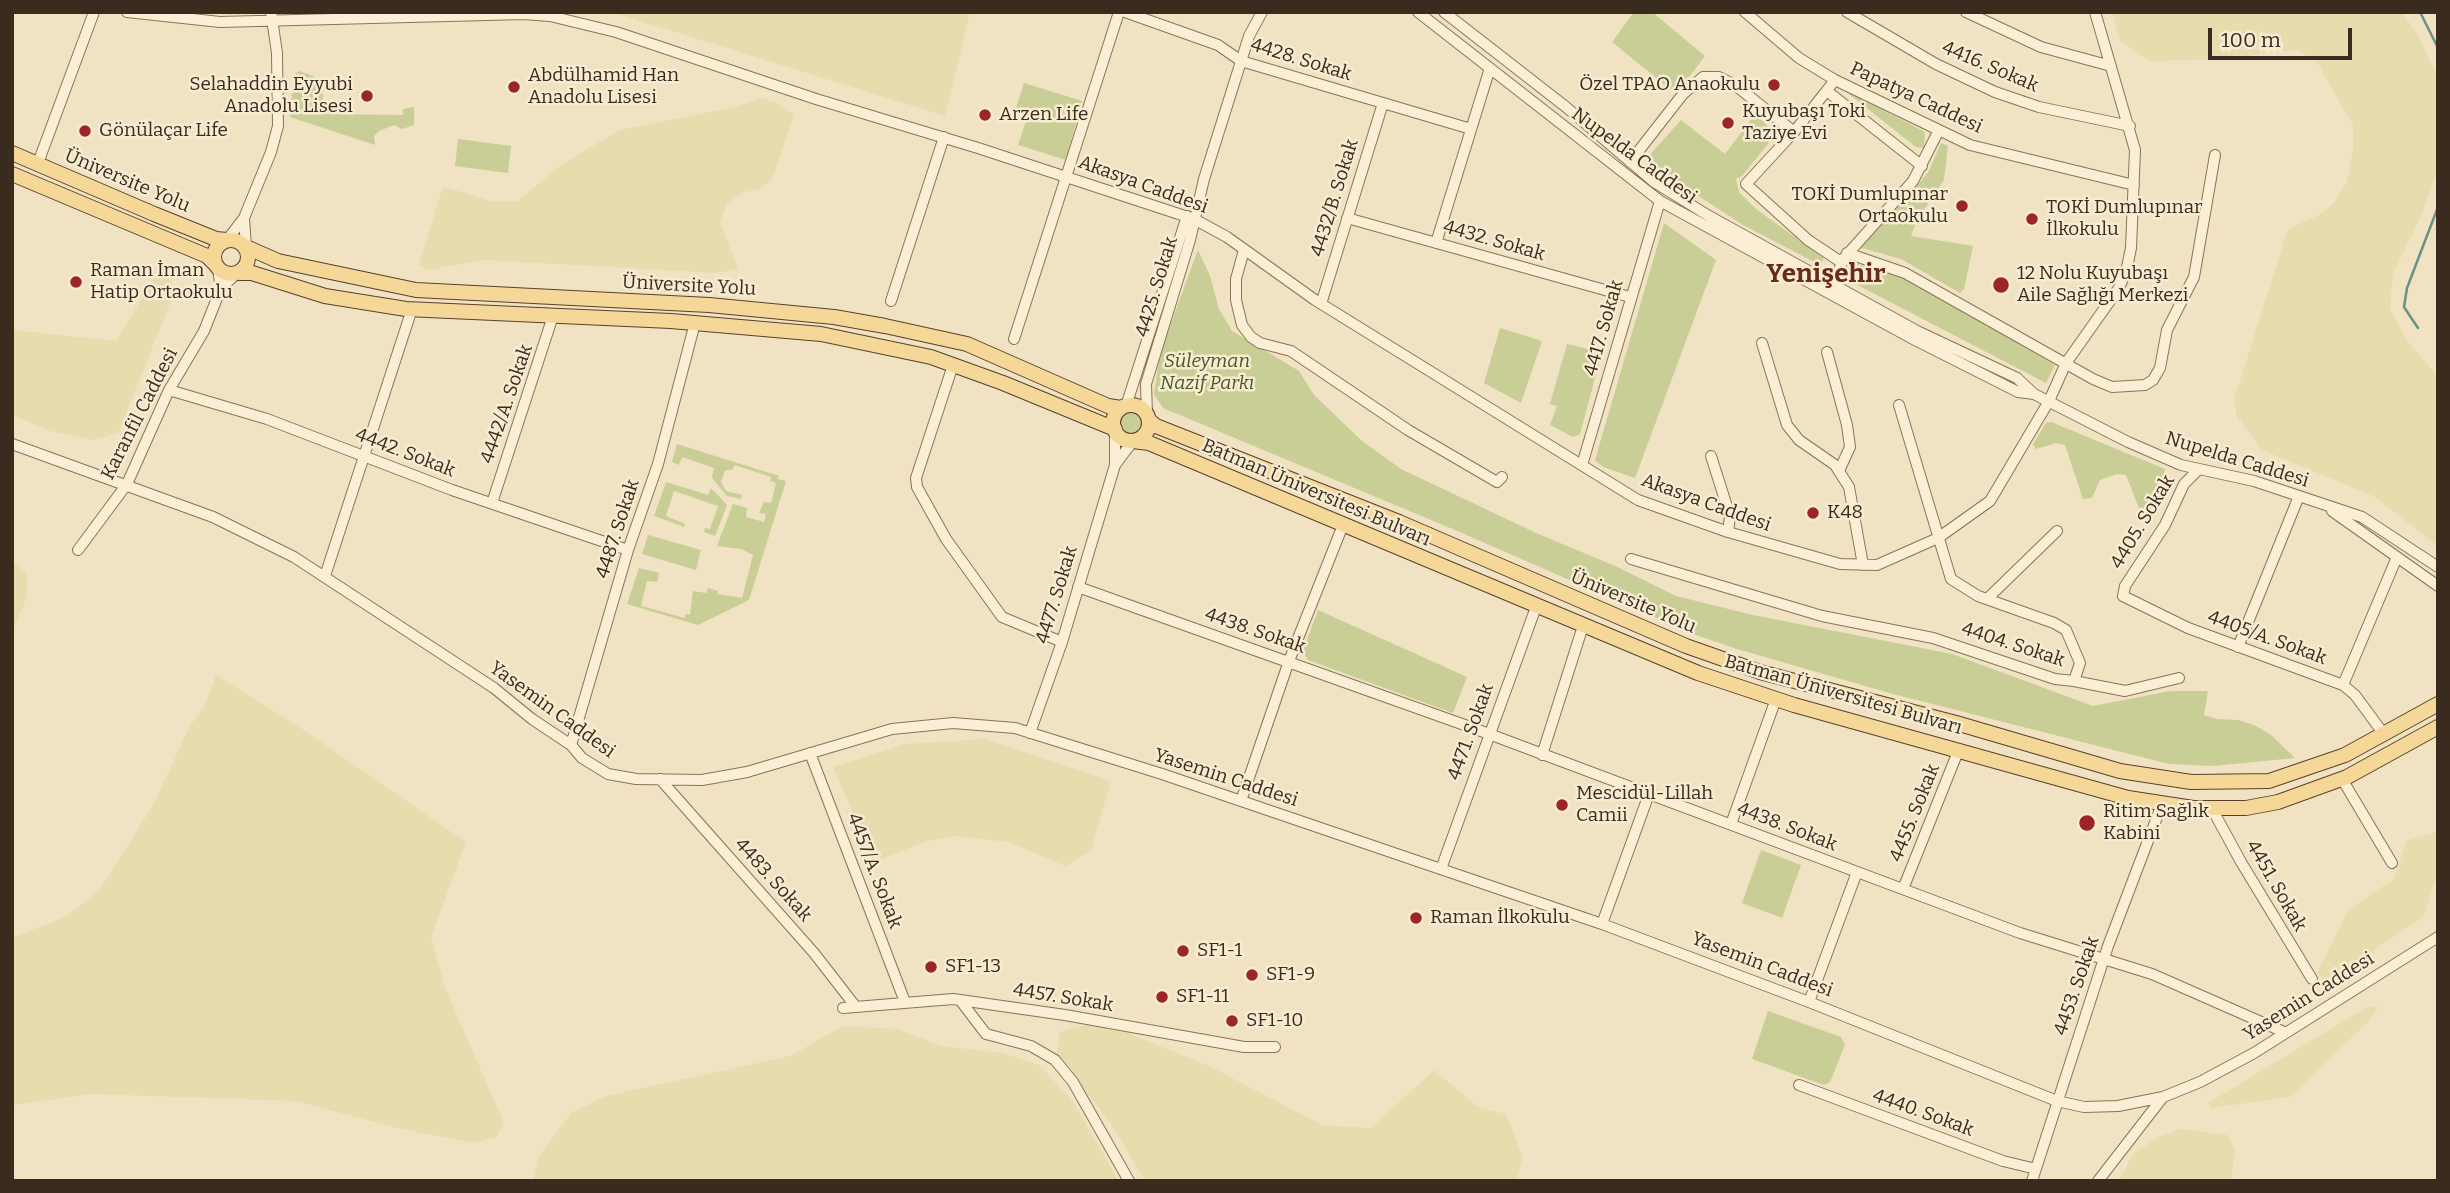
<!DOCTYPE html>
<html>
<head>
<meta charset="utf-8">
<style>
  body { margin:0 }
  #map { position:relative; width:2450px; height:1193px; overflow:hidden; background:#f0e2c2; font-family:Bitter,serif }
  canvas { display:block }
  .frame { position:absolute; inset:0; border:14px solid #392b1d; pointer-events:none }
  .scale { position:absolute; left:2208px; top:28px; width:144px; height:32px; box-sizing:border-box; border:4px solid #392b1d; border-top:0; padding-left:9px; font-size:21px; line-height:24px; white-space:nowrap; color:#392b1d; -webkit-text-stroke:5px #f7ecd2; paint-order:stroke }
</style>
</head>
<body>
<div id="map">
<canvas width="2450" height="1193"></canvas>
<div class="frame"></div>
<div class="scale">100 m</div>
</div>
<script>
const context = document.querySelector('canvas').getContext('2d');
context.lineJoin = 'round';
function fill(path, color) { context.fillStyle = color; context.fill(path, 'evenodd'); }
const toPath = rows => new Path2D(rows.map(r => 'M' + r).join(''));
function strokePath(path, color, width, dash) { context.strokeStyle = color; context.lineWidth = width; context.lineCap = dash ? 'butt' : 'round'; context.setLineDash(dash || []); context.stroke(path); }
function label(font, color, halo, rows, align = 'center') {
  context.font = font + ' Bitter,serif'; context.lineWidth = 5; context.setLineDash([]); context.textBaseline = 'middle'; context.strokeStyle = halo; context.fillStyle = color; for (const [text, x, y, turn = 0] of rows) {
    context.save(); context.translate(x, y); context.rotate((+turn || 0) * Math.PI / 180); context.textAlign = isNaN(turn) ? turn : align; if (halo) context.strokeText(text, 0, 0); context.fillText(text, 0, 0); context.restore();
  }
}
const farmland = toPath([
  [611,12,970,12,945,116],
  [2112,12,2402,12,2418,35,2438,78,2438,169,2422,214,2393,274,2390,309,2406,339,2438,377,2438,546,2375,497,2262,450,2237,416,2234,400,2288,229,2319,215,2333,204,2347,182,2353,150,2353,125,2318,64,2300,51,2273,51,2238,59,2150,61,2120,41],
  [761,98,776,102,794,114,772,180,758,190,743,192,727,204,720,222,738,269,716,273,483,260,429,270,419,265,443,186,490,201,518,201,557,168,619,130,739,106],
  [164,262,175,291,118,433,93,440,50,431,12,415,12,330,116,341],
  [12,562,27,574,27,597,12,632],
  [216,675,302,729,466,842,431,937,445,988,504,1123,496,1137,473,1143,401,1129,296,1101,92,1094,12,1105,12,938,65,917,99,891,152,807,190,726,205,705],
  [985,739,1111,781,1091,850,1066,866,1008,842,954,836,927,841,874,862,833,767,905,744],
  [2436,832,2438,871,2424,916,2327,982,2317,973,2348,910,2394,879,2407,840],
  [2367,1007,2378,1007,2370,1020,2290,1097,2211,1108,2208,1103],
  [1098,1021,1209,1066,1322,1125,1371,1128,1434,1070,1478,1107,1506,1114,1523,1158,1516,1181,1145,1181,1109,1121,1057,1054,1060,1032],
  [843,1026,898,1029,941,1046,1002,1053,1039,1065,1071,1099,1119,1181,533,1181,539,1156,571,1113,606,1096,790,1056],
  [2181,1129,2228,1135,2235,1151,2231,1181,2119,1181,2133,1154,2158,1137]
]);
const green = toPath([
  [1634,12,1652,12,1705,56,1680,89,1670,89,1612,42],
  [299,71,313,76,321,83,325,114,403,115,403,109,414,107,414,125,402,129,394,125,379,131,374,136,375,145,290,117,294,75],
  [1024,83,1082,101,1066,160,1018,145,1028,115,1015,111],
  [1844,90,1925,132,1924,148,1916,147],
  [1755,114,1776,134,1742,176,1736,179,1739,192,1756,209,1824,258,1820,265,1743,225,1666,175,1647,158,1681,120,1725,154],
  [458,139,511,146,508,173,455,166],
  [1941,143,1948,146,1944,180,1917,220,1911,236,1973,246,1964,289,1960,293,1901,259,1862,248,1861,242,1902,203,1929,171],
  [1664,223,1716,260,1635,478,1603,467,1595,460],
  [1198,250,1210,276,1219,309,1232,331,1299,371,1314,395,1362,441,1401,469,1536,533,1615,566,1676,596,1753,615,1952,654,2093,706,2170,691,2208,691,2204,715,2217,719,2238,720,2254,725,2271,735,2295,758,2213,766,2169,764,1893,694,1737,649,1693,634,1455,530,1163,408,1154,394,1160,353],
  [1856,264,1897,273,2055,365,2046,383,1842,277,1847,267],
  [1500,328,1542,341,1521,403,1484,383],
  [1567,344,1602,352,1580,434,1573,437,1550,425,1557,406,1550,404],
  '1116 423a14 14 0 1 1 28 0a14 14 0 1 1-28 0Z',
  [2051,422,2165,469,2161,494,2151,509,2142,516,2126,475,2117,474,2100,480,2092,498,2083,499,2065,445,2056,443,2036,449,2033,444,2046,423],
  [677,444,779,476,777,479,786,481,749,600,698,625,627,604,639,568,659,573,657,582,647,581,641,606,685,618,685,614,690,615,693,591,706,593,708,588,718,591,718,594,742,598,753,555,741,549,717,546,733,504,747,508,746,517,764,522,766,514,759,513,764,502,771,503,776,483,770,481,771,477,735,465,732,470,725,470,721,482,726,491,742,495,741,499,727,496,712,478,714,468,682,457,679,465,672,462],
  [666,482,708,495,711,488,727,505,715,536,704,532,705,528,710,529,718,506,674,491,666,516,685,524,684,527,654,516],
  [648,535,701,550,696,570,642,554],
  [1318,610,1467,677,1453,713,1308,660,1303,651],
  [1761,850,1801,865,1782,918,1742,903],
  [1768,1011,1841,1037,1845,1045,1830,1082,1824,1085,1752,1059]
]);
const stream = toPath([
  [2420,12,2438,48],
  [2418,328,2404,307,2407,288,2438,207]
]);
const minor = toPath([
  [127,12,220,22,524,14,550,16,616,32,816,99,978,148,1194,219,1227,237,1315,300,1638,500,1728,532,1840,564,1877,565,1938,538,1990,501,2049,401,2066,363,2119,288,2126,272,2131,248,2135,150,2095,12],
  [1125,12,1218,45,1241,61,1471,129],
  [1418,12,1660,201,1915,340,2018,392,2034,394],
  [1444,12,1566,107,1654,182,1709,216,1917,331,2017,378,2034,394,2128,442,2181,465,2254,481,2362,517,2438,567],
  [1745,12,1799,58,1835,80,1970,145,2134,185],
  [1847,12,1936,64,1995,92,2039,107,2130,126],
  [1966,12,2041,47,2111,66],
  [1835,80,1794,132,1746,184,1808,240,1841,262],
  [1827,91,1922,166],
  [1630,162,1683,94,1703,77,1719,77,1735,85,1794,132],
  [38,163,94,12],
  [244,218,246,247],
  [1347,218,1630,297],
  [227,240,244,218,271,152,278,126,277,53,271,12],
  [1436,243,1490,68],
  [1244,250,1236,279,1236,300,1242,325,1251,337,1260,343,1291,351,1408,430,1497,482,1502,477],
  [1847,253,1905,273,2093,379,2112,387,2145,385,2153,380,2160,368,2167,330,2194,277,2215,155],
  [218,269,221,288,235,275],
  [1831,288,1844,258,1913,181,1939,130],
  [891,301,944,137],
  [1321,304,1383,103],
  [1014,339,1119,12],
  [1762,343,1787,425,1799,440,1835,465,1849,487,1863,565],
  [1827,352,1847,425,1850,447,1839,471],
  [953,365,916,478,917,487,946,539,1002,617,1062,642],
  [169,390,267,419,452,490,628,550],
  [1126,406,1187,216],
  [1147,414,1146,384,1190,240,1204,179,1249,36,1262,12],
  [1115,429,1115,465,1133,441],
  [12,444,213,517,294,557,494,688,532,719,571,745,582,758,608,774,636,779,702,780,747,772,892,729,953,723,1015,728,1162,774,1602,924,1809,1002,2057,1101,2084,1107,2118,1106,2163,1097,2200,1082,2254,1053,2438,937],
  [1711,456,1730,516,1728,532],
  [1582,465,1660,201],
  [2199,469,2184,484,2165,525,2125,586,2123,596,2188,628,2343,685,2355,695,2383,733],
  [492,503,553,316],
  [2332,511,2438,586],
  [78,550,127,484,169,390,204,331,221,288],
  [1631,559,1822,616,1933,638,2055,679,2074,681,2080,663,2066,630,2054,623,1978,596,1951,579,1899,405],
  [325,576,412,309],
  [1078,587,1473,728,2020,933,2152,974,2284,1032],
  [1987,599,2057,531],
  [2238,647,2299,496],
  [2074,681,2125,691,2179,678],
  [2343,685,2397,557],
  [1030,733,1062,642,1115,465],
  [571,745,628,550,658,464,695,323],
  [810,753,905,1002],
  [1542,755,1583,626],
  [660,779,814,953,856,1007],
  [2342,779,2392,863],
  [1241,801,1289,661,1343,525],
  [2216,808,2216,816,2241,862,2312,979],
  [1731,824,1776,699],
  [1441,869,1536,607],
  [1903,889,1959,749],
  [1602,924,1649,794],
  [960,1000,986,1034,1031,1046,1055,1060,1073,1082,1129,1181],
  [1809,1002,1857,872],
  [843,1008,953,999,1065,1015,1244,1047,1275,1047],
  [1799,1085,2003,1161,2036,1169],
  [2032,1181,2108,946,2162,804],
  [2098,1181,2163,1097]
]);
const major = toPath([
  [12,153,154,214,216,239,227,240],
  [12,174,207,256,215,264],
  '214 257a17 17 0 1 1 34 0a17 17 0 1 1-34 0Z',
  [246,247,278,261,416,290,709,305,834,317,885,326,967,344,1108,406,1121,408],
  [240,273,252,273,325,296,406,309,671,321,821,334,931,357,1003,383,1115,429],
  '1113 423a18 18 0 1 1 36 0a18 18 0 1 1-36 0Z',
  [1149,420,1156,426,1399,522,1686,646,1760,672,1956,723,2120,771,2191,782,2269,781,2345,755,2438,704],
  [1133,441,1149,443,1698,673,1794,705,2128,798,2193,808,2246,808,2278,802,2347,777,2438,727]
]);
const markers = [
  [1774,85,7,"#9c2526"],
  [514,87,7,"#9c2526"],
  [367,96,7,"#9c2526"],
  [985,115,7,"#9c2526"],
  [1728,123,7,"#9c2526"],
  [85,131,7,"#9c2526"],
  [1962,206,7,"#9c2526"],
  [2032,219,7,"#9c2526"],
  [76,282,7,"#9c2526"],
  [2001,285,9,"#9c2526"],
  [1813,513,7,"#9c2526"],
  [1562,805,7,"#9c2526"],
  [2087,823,9,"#9c2526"],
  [1416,918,7,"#9c2526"],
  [1183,951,7,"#9c2526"],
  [931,967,7,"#9c2526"],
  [1252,975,7,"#9c2526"],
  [1162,997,7,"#9c2526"],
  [1232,1021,7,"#9c2526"]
];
const streetNames = [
  ["4428. Sokak",1301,60,17],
  ["4416. Sokak",1990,67,23],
  ["Papatya Caddesi",1916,98,25],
  ["Nupelda Caddesi",1634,156,36],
  ["Üniversite Yolu",127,181,23],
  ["Akasya Caddesi",1143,185,20],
  ["4432/B. Sokak",1335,198,-73],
  ["4432. Sokak",1494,241,16],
  ["Üniversite Yolu",689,286,3],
  ["4425. Sokak",1157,287,-73],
  ["4417. Sokak",1604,328,-74],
  ["4442/A. Sokak",507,404,-71],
  ["Karanfil Caddesi",140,414,-63],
  ["4442. Sokak",405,453,21],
  ["Nupelda Caddesi",2237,460,17],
  ["Batman Üniversitesi Bulvarı",1316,493,23],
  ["Akasya Caddesi",1706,503,20],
  ["4405. Sokak",2143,522,-59],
  ["4487. Sokak",618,529,-72],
  ["4477. Sokak",1057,595,-73],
  ["Üniversite Yolu",1633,602,23],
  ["4438. Sokak",1255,631,19],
  ["4405/A. Sokak",2267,638,20],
  ["4404. Sokak",2013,645,18],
  ["Batman Üniversitesi Bulvarı",1843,695,16],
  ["Yasemin Caddesi",552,710,36],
  ["4471. Sokak",1471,732,-70],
  ["Yasemin Caddesi",1226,778,18],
  ["4455. Sokak",1915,813,-68],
  ["4438. Sokak",1787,827,21],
  ["4457/A. Sokak",874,871,69],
  ["4483. Sokak",773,880,48],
  ["4451. Sokak",2276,886,60],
  ["Yasemin Caddesi",1762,965,21],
  ["4453. Sokak",2077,986,-71],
  ["Yasemin Caddesi",2309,997,-32],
  ["4457. Sokak",1063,998,9],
  ["4440. Sokak",1923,1113,20]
];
const poiNames = [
  ["Abdülhamid Han",528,76],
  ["Anadolu Lisesi",528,98],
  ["Selahaddin Eyyubi",353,85,"right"],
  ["Anadolu Lisesi",353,107,"right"],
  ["Özel TPAO Anaokulu",1760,85,"right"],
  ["Kuyubaşı Toki",1742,112],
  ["Taziye Evi",1742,134],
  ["Arzen Life",999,115],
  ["Gönülaçar Life",99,131],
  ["TOKİ Dumlupınar",1948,195,"right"],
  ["Ortaokulu",1948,217,"right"],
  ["TOKİ Dumlupınar",2046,208],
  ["İlkokulu",2046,230],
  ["Raman İman",90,271],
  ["Hatip Ortaokulu",90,293],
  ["12 Nolu Kuyubaşı",2017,274],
  ["Aile Sağlığı Merkezi",2017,296],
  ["K48",1827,513],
  ["Mescidül-Lillah",1576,794],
  ["Camii",1576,816],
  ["Ritim Sağlık",2103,812],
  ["Kabini",2103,834],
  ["Raman İlkokulu",1430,918],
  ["SF1-1",1197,951],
  ["SF1-13",945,967],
  ["SF1-9",1266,975],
  ["SF1-11",1176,997],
  ["SF1-10",1246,1021]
];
const parkNames = [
  ["Süleyman",1207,362],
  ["Nazif Parkı",1207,384]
];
const districtNames = [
  ["Yenişehir",1826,275]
];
fill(farmland, '#e6ddaf');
fill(green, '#c8ce95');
strokePath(stream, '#6b9187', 2.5);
strokePath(minor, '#8a7358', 12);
strokePath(major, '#58412d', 16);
strokePath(minor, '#faefd5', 10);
strokePath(major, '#f5d898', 14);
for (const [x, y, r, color] of markers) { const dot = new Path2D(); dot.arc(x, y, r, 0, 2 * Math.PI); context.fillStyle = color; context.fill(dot); strokePath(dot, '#f7ecd2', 2.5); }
label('19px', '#392b1d', '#f7ecd2', streetNames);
label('19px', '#392b1d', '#f7ecd2', poiNames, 'left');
label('italic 19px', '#4a5723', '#f7ecd2', parkNames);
label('bold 26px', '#682b1a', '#f7ecd2', districtNames);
</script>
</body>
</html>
